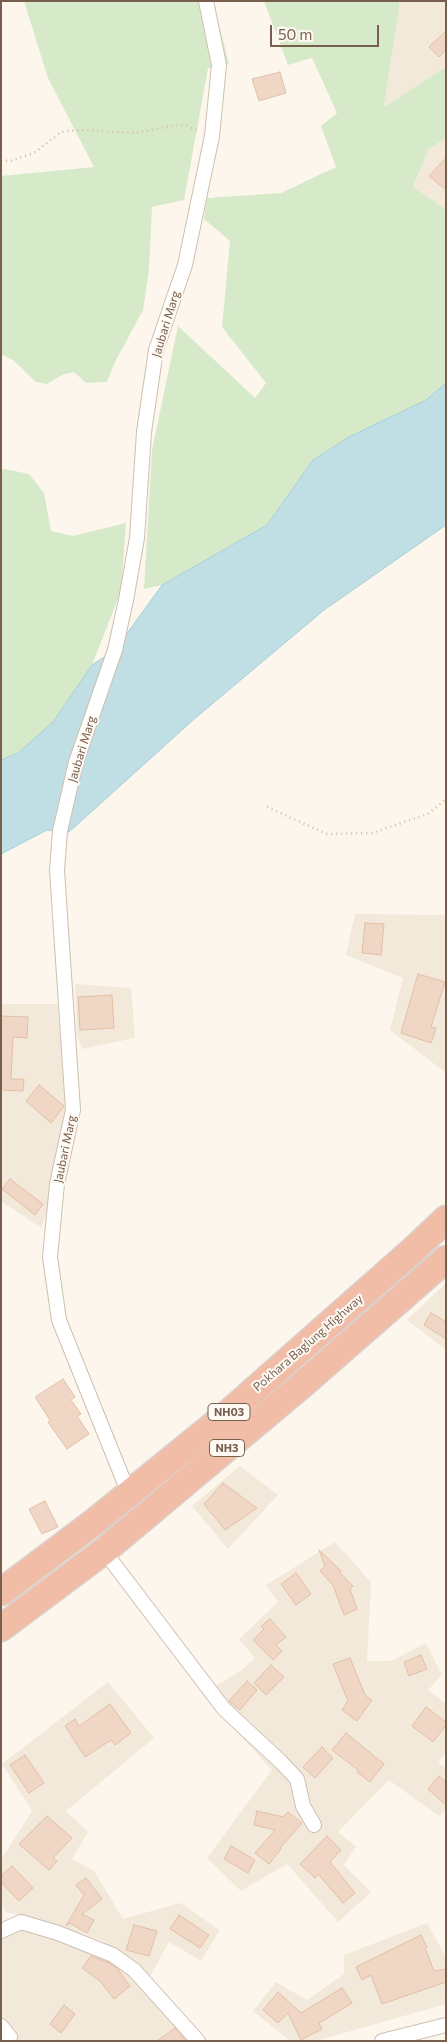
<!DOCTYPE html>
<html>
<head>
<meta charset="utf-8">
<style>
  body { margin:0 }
  #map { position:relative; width:447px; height:2042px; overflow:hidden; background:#fcf6ec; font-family:Commissioner,sans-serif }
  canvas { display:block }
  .frame { position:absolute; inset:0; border:2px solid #775f4f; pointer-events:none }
  .scale { position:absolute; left:270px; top:25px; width:109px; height:22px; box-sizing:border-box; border:2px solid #775f4f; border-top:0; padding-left:6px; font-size:15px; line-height:18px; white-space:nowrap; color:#775f4f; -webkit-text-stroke:4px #fefaf3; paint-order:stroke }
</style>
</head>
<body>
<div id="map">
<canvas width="447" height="2042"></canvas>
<div class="frame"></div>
<div class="scale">50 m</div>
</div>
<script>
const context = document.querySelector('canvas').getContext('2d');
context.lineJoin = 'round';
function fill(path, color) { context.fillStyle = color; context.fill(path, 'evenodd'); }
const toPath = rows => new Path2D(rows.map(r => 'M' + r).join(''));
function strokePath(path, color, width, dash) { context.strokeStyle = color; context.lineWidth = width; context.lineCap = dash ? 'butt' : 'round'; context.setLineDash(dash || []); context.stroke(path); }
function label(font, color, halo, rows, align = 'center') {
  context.font = font + ' Commissioner,sans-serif'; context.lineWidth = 4; context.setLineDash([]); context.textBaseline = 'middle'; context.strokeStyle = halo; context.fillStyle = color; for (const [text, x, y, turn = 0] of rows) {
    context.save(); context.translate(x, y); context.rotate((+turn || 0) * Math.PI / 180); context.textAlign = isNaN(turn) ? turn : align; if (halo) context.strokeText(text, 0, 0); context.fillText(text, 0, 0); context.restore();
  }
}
const residential = toPath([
  [400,1,446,1,446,67,384,107],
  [446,138,446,209,413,187,428,150],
  [355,914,446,915,446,1073,390,1030,403,978,346,955],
  [75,984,131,988,135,1038,82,1049,77,1036],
  [1,1004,57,1004,68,1109,47,1211,41,1228,1,1201],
  [446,1283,446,1350,407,1320],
  [240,1466,278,1495,228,1549,192,1506],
  [335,1542,371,1582,367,1661,391,1661,426,1643,442,1675,428,1690,446,1704,446,1752,438,1763,446,1768,446,1810,439,1816,389,1780,338,1832,356,1847,344,1865,371,1892,338,1922,287,1864,241,1891,207,1858,272,1770,202,1694,242,1670,255,1658,239,1639,278,1602,266,1585],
  [108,1682,154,1738,66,1811,88,1832,72,1859,94,1871,123,1919,180,1903,220,1930,201,1961,169,1942,149,1978,104,1941,61,1926,6,1912,1,1903,1,1860,32,1811,2,1764],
  [427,1923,446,1957,446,2004,316,2041,290,2041,253,2011,276,1982,307,2000,344,1974,344,1955],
  [29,1929,92,1949,128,1970,195,2041,1,2041,1,1936,5,1934]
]);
const green = toPath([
  [24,1,213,1,229,64,208,68,184,200,152,207,149,270,143,310,114,364,107,382,86,383,74,372,62,375,47,384,36,382,13,360,1,354,1,176,94,167,48,78],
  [264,1,400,1,384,107,446,67,446,138,428,150,413,187,446,209,446,383,426,400,349,437,313,460,267,525,162,585,144,589,152,450,178,326,255,398,266,383,222,327,230,241,204,219,207,198,281,193,336,167,321,126,337,113,312,58,288,65],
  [5,469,29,474,44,493,51,531,73,536,126,523,121,591,92,665,53,722,18,753,1,760,1,470]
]);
const water = toPath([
  [446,383,446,525,324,610,193,720,69,832,47,830,1,854,1,760,18,753,53,722,92,665,115,650,162,585,267,525,313,460,349,437,426,400,446,383]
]);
const building = toPath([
  [446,31,446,50,439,57,429,47,446,31],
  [280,72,286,93,259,101,252,79,280,72],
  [446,158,446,190,429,176,446,158],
  [365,923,384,924,381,955,362,953,365,923],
  [418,974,445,982,431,1027,436,1028,431,1043,401,1033,418,974],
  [112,995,114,1028,80,1030,78,997,112,995],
  [1,1016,28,1017,27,1038,13,1037,11,1079,24,1079,23,1091,1,1090,1,1016],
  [39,1085,64,1106,51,1123,26,1101,39,1085],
  [10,1179,43,1204,35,1215,2,1189,10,1179],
  [431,1313,446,1322,446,1339,424,1325,431,1313],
  [63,1379,75,1397,71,1400,81,1414,77,1416,89,1434,67,1449,48,1422,50,1420,35,1397,63,1379],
  [223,1483,257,1508,225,1530,204,1504,223,1483],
  [45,1501,58,1527,42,1534,29,1509,45,1501],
  [319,1550,341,1571,340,1573,353,1586,350,1589,357,1609,344,1615,333,1585,320,1571,325,1566,319,1550],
  [296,1573,311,1594,296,1605,281,1584,296,1573],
  [270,1619,286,1637,276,1645,282,1651,273,1660,253,1640,264,1629,261,1626,270,1619],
  [421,1655,427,1669,409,1676,404,1662,421,1655],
  [350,1658,365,1695,372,1700,357,1721,342,1710,348,1701,333,1664,350,1658],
  [271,1665,284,1677,266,1695,254,1683,271,1665],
  [247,1681,257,1690,240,1710,229,1701,247,1681],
  [110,1704,131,1733,115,1745,111,1740,85,1757,65,1726,75,1719,79,1726,110,1704],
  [426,1707,446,1722,446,1725,433,1742,412,1726,426,1707],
  [346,1733,384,1764,370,1782,357,1772,358,1770,332,1750,346,1733],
  [322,1747,333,1758,315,1778,303,1767,322,1747],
  [25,1755,44,1783,29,1793,10,1765,25,1755],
  [439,1776,446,1782,446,1805,428,1789,439,1776],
  [257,1811,283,1817,288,1812,302,1823,280,1848,281,1849,269,1864,255,1853,275,1830,254,1825,257,1811],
  [47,1816,72,1838,53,1858,57,1861,49,1870,19,1844,47,1816],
  [327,1836,341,1850,330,1862,355,1893,343,1903,318,1874,315,1878,300,1864,327,1836],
  [231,1846,255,1860,248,1873,224,1859,231,1846],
  [12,1866,33,1888,19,1901,1,1882,1,1876,12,1866],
  [86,1878,102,1899,82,1914,94,1920,87,1933,70,1923,66,1926,84,1895,76,1885,86,1878],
  [179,1915,209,1935,200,1948,170,1929,179,1915],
  [134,1925,157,1931,149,1956,126,1950,134,1925],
  [421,1935,427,1947,425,1948,434,1971,446,1969,446,1982,382,2004,371,1975,362,1980,356,1967,421,1935],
  [91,1956,109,1963,117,1968,130,1986,114,1999,100,1981,82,1968,91,1956],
  [342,1988,352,2003,319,2023,322,2029,301,2040,288,2013,278,2023,263,2010,278,1992,301,2013,342,1988],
  [64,2005,75,2014,61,2033,50,2024,64,2005],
  [175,2028,186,2041,157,2041,175,2028]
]);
const path = toPath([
  [1,160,10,161,34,153,61,132,66,131,84,130,137,133,176,125,187,126,199,131],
  [267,807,327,834,372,833,428,814,446,799]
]);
const street = toPath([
  [129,1494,59,1320,50,1257,57,1184,73,1110,57,870,60,831,76,762,115,650,126,600,137,538,144,432,156,350,185,265,212,136,219,65,206,1],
  [104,1551,224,1709,281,1762,297,1779,303,1806,314,1825],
  [1,1931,21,1922,58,1933,113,1955,134,1970,198,2041],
  [1,2026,10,2037,8,2041],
  [382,2041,446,2025]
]);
const highway = toPath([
  [1,1592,94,1522,226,1415,413,1250,446,1219],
  [1,1628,104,1551,302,1385,446,1259]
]);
const shields = [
  [229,1412,42],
  [227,1448,35]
];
const shieldNames = [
  ["NH03",229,1412],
  ["NH3",227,1448]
];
const streetNames = [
  ["Jaubari Marg",166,324,-73],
  ["Jaubari Marg",82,749,-73],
  ["Jaubari Marg",65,1149,-78],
  ["Pokhara Baglung Highway",308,1343,-41]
];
fill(residential, '#f3e9da');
fill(green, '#d6eaca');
fill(water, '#c0dfe5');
strokePath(water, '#a7ced7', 1);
fill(building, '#f0d7c5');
strokePath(building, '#e2bfa6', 1);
strokePath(street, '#cebfb1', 16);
strokePath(highway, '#d9d2ce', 29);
strokePath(path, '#d6bba7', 2.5, [1, 4]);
strokePath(street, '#fff', 14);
strokePath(highway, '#f2bda7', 26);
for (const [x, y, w] of shields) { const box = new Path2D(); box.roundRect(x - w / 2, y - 8.5, w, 17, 4); context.fillStyle = '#fefaf3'; context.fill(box); strokePath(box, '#775f4f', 1); }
label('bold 11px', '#775f4f', null, shieldNames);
label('12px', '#775f4f', '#fefaf3', streetNames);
</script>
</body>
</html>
